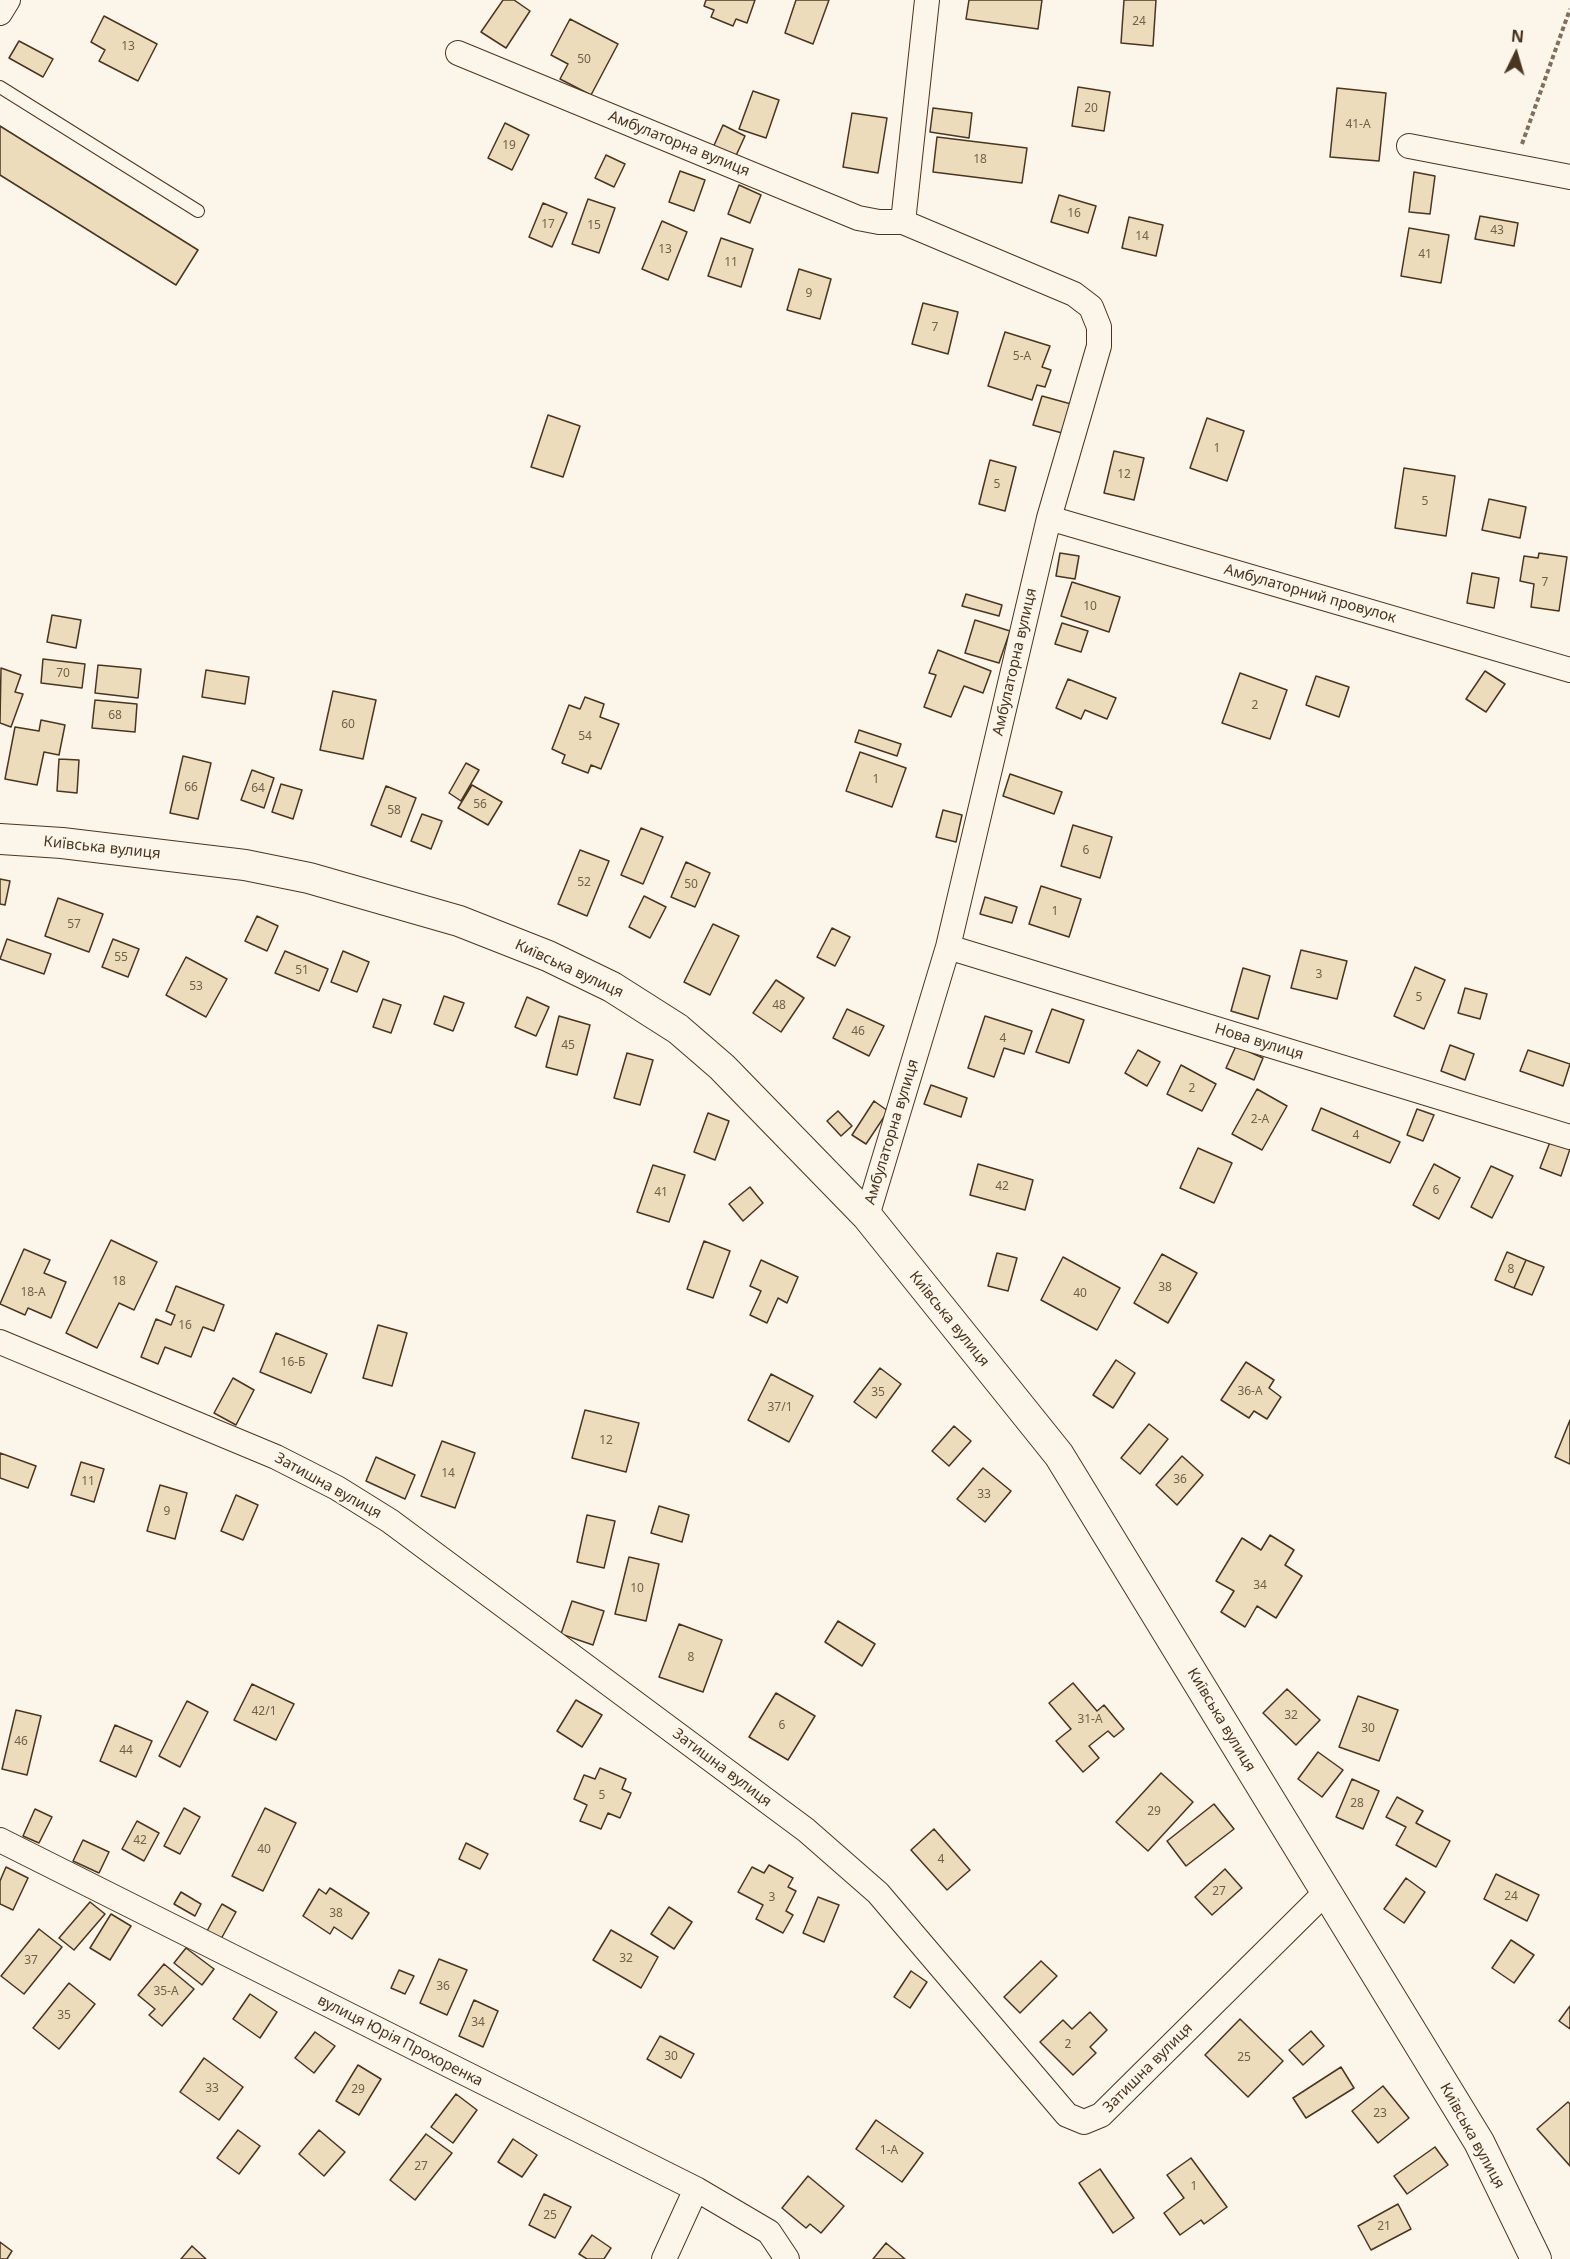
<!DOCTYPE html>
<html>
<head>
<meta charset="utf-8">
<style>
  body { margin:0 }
  #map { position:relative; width:1570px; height:2259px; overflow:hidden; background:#fbf6e9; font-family:"Noto Sans",sans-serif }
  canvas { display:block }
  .north { position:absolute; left:1486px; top:24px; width:60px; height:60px; -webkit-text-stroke:4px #fbf6e9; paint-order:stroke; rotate:5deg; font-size:16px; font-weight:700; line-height:24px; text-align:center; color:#4a3520 }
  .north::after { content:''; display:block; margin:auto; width:21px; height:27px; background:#4a3520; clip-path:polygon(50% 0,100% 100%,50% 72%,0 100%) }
</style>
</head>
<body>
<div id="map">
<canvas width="1570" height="2259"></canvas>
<div class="north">N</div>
</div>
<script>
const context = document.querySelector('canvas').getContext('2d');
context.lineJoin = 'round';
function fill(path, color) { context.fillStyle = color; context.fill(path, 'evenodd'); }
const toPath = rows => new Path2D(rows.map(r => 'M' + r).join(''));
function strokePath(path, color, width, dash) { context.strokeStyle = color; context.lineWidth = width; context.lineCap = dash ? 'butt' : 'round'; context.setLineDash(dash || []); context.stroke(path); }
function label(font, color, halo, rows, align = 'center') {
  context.font = font + ' "Noto Sans",sans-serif'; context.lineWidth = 4.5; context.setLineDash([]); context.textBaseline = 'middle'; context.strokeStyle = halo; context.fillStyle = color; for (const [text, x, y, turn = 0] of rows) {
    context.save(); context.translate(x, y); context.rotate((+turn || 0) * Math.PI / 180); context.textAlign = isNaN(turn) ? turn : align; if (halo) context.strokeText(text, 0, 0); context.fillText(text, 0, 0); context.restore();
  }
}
const building = toPath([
  [503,0,514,0,530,11,506,48,481,32,503,0],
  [706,0,755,0,747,23,736,19,733,26,711,17,714,10,704,6,706,0],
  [796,0,829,0,813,44,785,33,796,0],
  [969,0,1042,0,1038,29,966,19,969,0],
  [1124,0,1156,0,1153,46,1121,43,1124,0],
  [104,16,157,44,138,81,99,61,105,50,91,42,104,16],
  [570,19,618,44,591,95,560,79,568,64,551,55,570,19],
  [19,41,53,59,43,77,9,58,19,41],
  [1078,87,1110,92,1104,131,1072,126,1078,87],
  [1337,88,1386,93,1379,161,1330,157,1337,88],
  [753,91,779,100,766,138,739,129,753,91],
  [933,108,972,113,969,138,930,132,933,108],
  [852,113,887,118,878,173,843,167,852,113],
  [505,123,529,135,512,170,488,158,505,123],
  [723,125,745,136,734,160,712,150,723,125],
  [0,126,198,250,176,285,0,175,0,126],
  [937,137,1027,148,1022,183,933,172,937,137],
  [606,155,625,164,614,187,595,178,606,155],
  [680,171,705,180,694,211,669,202,680,171],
  [1414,172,1435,176,1430,214,1409,212,1414,172],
  [739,185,761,195,750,223,728,214,739,185],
  [1059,195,1096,206,1088,233,1051,222,1059,195],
  [588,199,615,208,599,253,572,244,588,199],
  [543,203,567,213,552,247,529,237,543,203],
  [1480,216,1518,223,1514,246,1475,239,1480,216],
  [1129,217,1163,225,1156,256,1122,248,1129,217],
  [662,221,687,232,668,280,642,269,662,221],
  [1409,228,1449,235,1441,283,1401,276,1409,228],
  [721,238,753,249,741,287,708,276,721,238],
  [799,269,831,279,820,319,787,310,799,269],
  [923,303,958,312,948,354,912,344,923,303],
  [1005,332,1050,346,1042,367,1051,370,1045,387,1037,385,1032,400,988,386,1005,332],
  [1042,396,1071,404,1062,433,1033,425,1042,396],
  [548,415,580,426,563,477,531,467,548,415],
  [1207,418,1244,431,1227,481,1190,468,1207,418],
  [1114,451,1144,458,1134,500,1104,493,1114,451],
  [990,460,1016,467,1005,511,979,504,990,460],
  [1404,468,1455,476,1446,536,1395,528,1404,468],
  [1489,499,1526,507,1520,538,1482,530,1489,499],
  [1060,553,1079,556,1075,579,1056,576,1060,553],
  [1539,553,1567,557,1559,611,1531,607,1534,584,1520,581,1524,556,1538,558,1539,553],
  [1472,573,1499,578,1494,608,1467,603,1472,573],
  [1072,582,1120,597,1109,632,1061,616,1072,582],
  [966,594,1002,605,999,616,962,606,966,594],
  [52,615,81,620,76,648,47,642,52,615],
  [975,620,1010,631,999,663,965,653,975,620],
  [1062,623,1088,631,1081,652,1055,644,1062,623],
  [938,650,991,671,983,693,964,686,951,717,924,707,936,675,929,673,938,650],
  [43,659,85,664,82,688,41,683,43,659],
  [98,665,141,669,138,698,95,693,98,665],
  [1,668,21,675,15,692,23,694,11,727,0,723,1,668],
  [206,670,249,677,245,704,202,697,206,670],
  [1485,671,1505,684,1486,712,1466,699,1485,671],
  [1240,673,1287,690,1270,739,1222,723,1240,673],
  [1316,676,1349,687,1339,717,1306,705,1316,676],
  [1068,679,1116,698,1107,719,1085,710,1081,719,1056,708,1068,679],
  [333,691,376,700,363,759,320,750,333,691],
  [585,697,604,704,600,717,619,724,601,769,591,765,588,773,562,763,565,755,552,749,569,705,580,709,585,697],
  [95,700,137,704,135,732,92,728,95,700],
  [41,720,65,725,59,755,44,752,37,785,5,779,15,727,39,731,41,720],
  [859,730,901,744,897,756,855,742,859,730],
  [860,752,906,768,892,807,846,791,860,752],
  [183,756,211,763,198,819,170,813,183,756],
  [59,759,79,760,77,793,57,791,59,759],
  [466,763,479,770,461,801,449,793,466,763],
  [252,770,274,778,264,808,241,800,252,770],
  [1010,774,1062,792,1054,814,1003,796,1010,774],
  [281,784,302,790,293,819,272,812,281,784],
  [472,785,502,802,488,825,458,808,472,785],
  [386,786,416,798,401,837,371,825,386,786],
  [943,810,962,815,956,842,936,837,943,810],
  [422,814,442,821,431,849,411,841,422,814],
  [1073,825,1112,837,1100,878,1061,866,1073,825],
  [641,828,663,837,643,884,621,875,641,828],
  [580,850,609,861,587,916,558,904,580,850],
  [686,862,710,873,695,907,671,897,686,862],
  [0,879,10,881,5,905,0,904,0,879],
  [1041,886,1081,899,1069,937,1029,924,1041,886],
  [644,896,666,907,650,938,629,927,644,896],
  [985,897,1017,907,1012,923,980,914,985,897],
  [58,898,103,914,89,952,45,936,58,898],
  [257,916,278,926,267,951,245,941,257,916],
  [713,924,739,936,710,995,684,982,713,924],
  [832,928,850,937,835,966,817,957,832,928],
  [7,939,51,954,44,974,0,959,7,939],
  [113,939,139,949,128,977,102,967,113,939],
  [1301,950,1347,961,1337,999,1291,988,1301,950],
  [285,951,328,969,319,991,275,973,285,951],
  [343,951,369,962,357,992,331,982,343,951],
  [186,957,227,979,206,1017,166,995,186,957],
  [1415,967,1445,980,1424,1029,1394,1016,1415,967],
  [1243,968,1270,976,1258,1019,1231,1011,1243,968],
  [776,980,804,998,781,1032,753,1013,776,980],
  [1465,988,1487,994,1480,1019,1458,1013,1465,988],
  [444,996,464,1003,453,1031,434,1024,444,996],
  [527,997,549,1007,536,1036,515,1027,527,997],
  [383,999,401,1005,391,1033,373,1027,383,999],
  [847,1009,884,1026,869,1056,833,1038,847,1009],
  [1052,1009,1084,1020,1069,1063,1036,1052,1052,1009],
  [559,1016,590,1025,577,1075,546,1067,559,1016],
  [985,1016,1032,1031,1024,1054,1004,1048,994,1077,968,1068,985,1016],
  [1450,1045,1474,1054,1465,1080,1441,1071,1450,1045],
  [1236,1046,1263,1058,1254,1080,1226,1068,1236,1046],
  [1138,1050,1160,1062,1147,1086,1125,1073,1138,1050],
  [1528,1050,1570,1064,1563,1086,1520,1071,1528,1050],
  [627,1053,653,1060,640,1105,614,1098,627,1053],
  [1181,1065,1216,1084,1202,1111,1167,1094,1181,1065],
  [931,1085,967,1098,961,1117,924,1104,931,1085],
  [1257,1089,1287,1106,1262,1150,1232,1134,1257,1089],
  [874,1101,888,1111,866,1144,852,1135,874,1101],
  [1321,1108,1400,1142,1390,1163,1312,1130,1321,1108],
  [1417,1109,1434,1115,1423,1141,1407,1135,1417,1109],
  [838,1111,852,1126,841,1136,827,1121,838,1111],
  [708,1113,729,1121,715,1160,694,1152,708,1113],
  [1550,1142,1570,1149,1561,1176,1540,1168,1550,1142],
  [1198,1148,1232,1163,1214,1203,1180,1188,1198,1148],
  [978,1164,1033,1180,1025,1210,970,1195,978,1164],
  [1434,1164,1460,1178,1439,1219,1413,1205,1434,1164],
  [653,1165,685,1175,669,1222,637,1212,653,1165],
  [1491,1166,1513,1176,1492,1218,1471,1207,1491,1166],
  [750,1187,763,1203,743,1221,729,1204,750,1187],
  [111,1240,157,1262,134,1310,119,1303,97,1348,66,1333,111,1240],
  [704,1241,730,1251,713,1298,687,1289,704,1241],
  [24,1249,50,1260,44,1273,66,1282,51,1318,28,1308,25,1315,0,1304,24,1249],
  [1507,1252,1526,1260,1514,1288,1495,1280,1507,1252],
  [997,1253,1017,1258,1008,1291,988,1286,997,1253],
  [1162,1254,1197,1273,1168,1323,1134,1303,1162,1254],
  [1063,1257,1120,1288,1097,1330,1041,1300,1063,1257],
  [761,1260,798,1277,787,1303,778,1298,767,1323,750,1315,761,1291,750,1286,761,1260],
  [1526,1260,1544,1267,1532,1295,1514,1288,1526,1260],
  [176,1286,224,1305,214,1331,203,1327,191,1357,165,1347,158,1364,141,1357,156,1319,171,1325,175,1315,166,1311,176,1286],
  [378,1325,407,1333,392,1386,363,1378,378,1325],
  [276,1333,327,1354,311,1393,260,1372,276,1333],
  [1116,1360,1135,1373,1113,1408,1093,1395,1116,1360],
  [1246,1362,1274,1380,1269,1388,1281,1397,1267,1419,1254,1411,1249,1418,1221,1400,1246,1362],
  [880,1368,901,1384,876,1418,854,1402,880,1368],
  [771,1374,813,1396,789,1442,748,1420,771,1374],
  [233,1378,254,1390,236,1425,214,1413,233,1378],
  [585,1410,639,1423,626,1472,572,1458,585,1410],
  [1570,1420,1570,1464,1555,1457,1570,1420],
  [1149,1424,1168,1439,1140,1474,1121,1458,1149,1424],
  [954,1426,971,1441,949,1466,932,1451,954,1426],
  [442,1441,475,1453,455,1508,421,1496,442,1441],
  [0,1453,36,1466,28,1488,0,1478,0,1453],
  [1182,1456,1203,1475,1177,1505,1156,1485,1182,1456],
  [376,1457,415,1475,405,1499,366,1481,376,1457],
  [81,1462,104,1469,94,1502,71,1495,81,1462],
  [983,1468,1011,1491,985,1522,957,1499,983,1468],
  [160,1485,187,1493,175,1539,147,1531,160,1485],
  [236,1495,258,1505,243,1540,221,1531,236,1495],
  [659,1506,689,1515,682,1542,651,1533,659,1506],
  [587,1515,615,1521,604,1568,577,1562,587,1515],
  [1270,1535,1294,1550,1285,1565,1302,1576,1276,1618,1257,1606,1245,1627,1221,1612,1234,1591,1216,1581,1242,1538,1261,1550,1270,1535],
  [629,1557,659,1564,646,1621,615,1614,629,1557],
  [572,1601,604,1611,593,1645,561,1634,572,1601],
  [838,1621,875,1644,862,1666,825,1642,838,1621],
  [679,1624,722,1640,703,1692,659,1677,679,1624],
  [1073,1683,1097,1711,1104,1705,1124,1729,1114,1737,1108,1731,1089,1746,1099,1758,1083,1772,1056,1741,1071,1729,1049,1703,1073,1683],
  [252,1684,294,1704,276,1740,234,1720,252,1684],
  [1287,1689,1320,1720,1296,1745,1263,1713,1287,1689],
  [776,1693,815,1716,788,1760,749,1737,776,1693],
  [1358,1696,1398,1710,1379,1761,1339,1747,1358,1696],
  [576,1700,602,1715,582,1747,557,1731,576,1700],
  [187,1701,208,1712,180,1767,159,1756,187,1701],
  [16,1710,41,1716,27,1775,2,1769,16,1710],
  [115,1725,152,1741,136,1777,100,1761,115,1725],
  [1318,1752,1343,1770,1322,1797,1298,1779,1318,1752],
  [600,1768,626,1779,622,1789,631,1793,620,1818,608,1813,601,1829,580,1821,587,1805,574,1799,584,1775,595,1779,600,1768],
  [1161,1773,1193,1802,1148,1851,1116,1822,1161,1773],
  [1352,1779,1379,1791,1363,1829,1336,1817,1352,1779],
  [1397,1797,1423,1811,1416,1823,1450,1841,1436,1867,1396,1845,1406,1827,1386,1817,1397,1797],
  [1214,1804,1234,1829,1186,1866,1167,1841,1214,1804],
  [184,1808,200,1817,180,1854,164,1846,184,1808],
  [265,1808,296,1823,263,1891,232,1876,265,1808],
  [35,1809,52,1817,39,1843,23,1836,35,1809],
  [137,1821,159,1833,144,1861,122,1849,137,1821],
  [934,1829,970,1870,947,1890,911,1850,934,1829],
  [83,1840,109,1852,99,1873,73,1861,83,1840],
  [466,1843,488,1854,480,1869,459,1859,466,1843],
  [769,1865,793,1878,788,1887,796,1891,786,1911,793,1915,783,1933,756,1919,763,1905,738,1892,752,1867,764,1873,769,1865],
  [6,1867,28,1878,13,1910,0,1904,0,1881,6,1867],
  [1225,1869,1242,1888,1212,1915,1195,1897,1225,1869],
  [1496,1874,1539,1895,1527,1921,1484,1899,1496,1874],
  [1406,1878,1425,1892,1404,1923,1384,1909,1406,1878],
  [330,1888,369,1913,352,1939,334,1927,330,1934,303,1916,319,1889,326,1894,330,1888],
  [181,1892,201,1904,195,1916,174,1904,181,1892],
  [818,1897,839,1905,824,1942,803,1933,818,1897],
  [90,1902,105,1914,74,1950,59,1938,90,1902],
  [222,1904,236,1912,221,1939,207,1931,222,1904],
  [669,1907,692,1922,674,1949,651,1934,669,1907],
  [111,1914,131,1926,110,1960,90,1948,111,1914],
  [39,1929,62,1947,24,1994,1,1976,39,1929],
  [611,1930,658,1957,641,1988,593,1960,611,1930],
  [1511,1940,1534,1955,1514,1983,1492,1968,1511,1940],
  [186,1948,214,1969,202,1985,174,1963,186,1948],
  [439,1959,467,1970,447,2015,420,2003,439,1959],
  [1041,1961,1057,1976,1020,2013,1004,1997,1041,1961],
  [164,1964,194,1989,162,2026,149,2015,155,2009,138,1995,164,1964],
  [399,1970,414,1976,405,1994,391,1988,399,1970],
  [911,1971,927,1982,910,2008,894,1997,911,1971],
  [69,1983,95,2004,59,2049,33,2028,69,1983],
  [250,1994,277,2012,260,2038,233,2019,250,1994],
  [474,2000,498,2011,483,2047,459,2036,474,2000],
  [1570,2006,1570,2029,1559,2021,1570,2006],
  [1090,2012,1107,2030,1090,2047,1096,2053,1073,2075,1040,2042,1063,2020,1072,2029,1090,2012],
  [1240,2019,1283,2061,1248,2097,1205,2055,1240,2019],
  [1311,2031,1324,2046,1303,2065,1289,2050,1311,2031],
  [315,2032,335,2046,314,2073,295,2058,315,2032],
  [660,2036,694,2054,681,2078,647,2059,660,2036],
  [204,2058,243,2087,219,2120,180,2092,204,2058],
  [358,2065,381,2079,359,2115,336,2101,358,2065],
  [1341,2067,1354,2088,1306,2118,1293,2098,1341,2067],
  [1383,2086,1409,2118,1378,2143,1352,2111,1383,2086],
  [456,2094,477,2110,453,2143,431,2127,456,2094],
  [1568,2102,1570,2104,1570,2166,1537,2129,1568,2102],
  [876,2120,923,2153,902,2182,856,2149,876,2120],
  [238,2130,260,2146,239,2174,217,2158,238,2130],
  [319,2130,345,2152,324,2176,299,2154,319,2130],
  [426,2134,452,2153,415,2200,390,2180,426,2134],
  [513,2139,537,2155,522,2177,498,2162,513,2139],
  [1435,2147,1448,2165,1407,2194,1394,2176,1435,2147],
  [1191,2158,1227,2207,1204,2224,1201,2220,1180,2235,1164,2213,1184,2198,1167,2175,1191,2158],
  [1100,2169,1134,2218,1113,2233,1079,2183,1100,2169],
  [808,2176,844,2206,821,2233,810,2224,806,2228,782,2208,808,2176],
  [544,2194,571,2207,555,2238,529,2225,544,2194],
  [1398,2204,1411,2229,1371,2250,1358,2226,1398,2204],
  [592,2235,611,2248,604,2259,587,2259,579,2254,592,2235],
  [0,2242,12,2251,7,2259,0,2259,0,2242],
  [886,2243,905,2259,873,2259,886,2243],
  [192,2246,206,2259,181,2259,192,2246]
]);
const path = toPath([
  [1522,144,1570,9]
]);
const service = toPath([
  [0,87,198,211]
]);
const minor = toPath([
  [0,13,8,0],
  [458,53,858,218,879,222,903,222],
  [1409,146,1570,177],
  [1049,518,1570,670],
  [948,947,1570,1137],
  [867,1216,948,947,1049,518,1099,346,1099,327,1091,307,1074,294,903,222,927,0],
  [0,1342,276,1457,337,1488,390,1521,806,1830,878,1893,1067,2115,1084,2122,1101,2115,1326,1892],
  [0,1840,696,2189,769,2232,787,2259],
  [664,2259,696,2189]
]);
const tertiary = toPath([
  [0,839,62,843,245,865,309,878,459,921,548,956,612,987,678,1029,722,1067,867,1216,1059,1455,1479,2142,1536,2259]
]);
const numberNames = [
  ["24",1139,22],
  ["13",128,47],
  ["50",584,60],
  ["20",1091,109],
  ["41-А",1358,125],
  ["19",509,146],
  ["18",980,160],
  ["16",1074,214],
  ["17",548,225],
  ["15",594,226],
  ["43",1497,231],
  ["14",1142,237],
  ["13",665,250],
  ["41",1425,255],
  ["11",731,263],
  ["9",809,294],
  ["7",935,328],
  ["5-А",1022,357],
  ["1",1217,449],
  ["12",1124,475],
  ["5",997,485],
  ["5",1425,502],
  ["7",1545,583],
  ["10",1090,607],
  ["70",63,674],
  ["2",1255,706],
  ["68",115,716],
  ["60",348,725],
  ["54",585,737],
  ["1",876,780],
  ["66",191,788],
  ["64",258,789],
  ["56",480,805],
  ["58",394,811],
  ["6",1086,851],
  ["52",584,883],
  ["50",691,885],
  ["1",1055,912],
  ["57",74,925],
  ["55",121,958],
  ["51",302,971],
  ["3",1319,975],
  ["53",196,987],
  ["5",1419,998],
  ["48",779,1006],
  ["46",858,1032],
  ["4",1003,1039],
  ["45",568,1046],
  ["2",1192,1089],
  ["2-А",1260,1120],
  ["4",1356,1136],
  ["42",1002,1187],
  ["6",1436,1191],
  ["41",661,1193],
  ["8",1511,1270],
  ["18",119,1282],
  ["38",1165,1288],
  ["18-А",33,1293],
  ["40",1080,1294],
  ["16",185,1326],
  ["16-Б",293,1363],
  ["36-А",1250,1392],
  ["35",878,1393],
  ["37/1",780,1408],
  ["12",606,1441],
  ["14",448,1474],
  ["36",1180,1480],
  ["11",88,1482],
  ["33",984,1495],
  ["9",167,1512],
  ["34",1260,1586],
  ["10",637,1589],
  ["8",691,1658],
  ["42/1",264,1712],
  ["32",1291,1716],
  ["31-А",1090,1720],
  ["6",782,1726],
  ["30",1368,1729],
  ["46",21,1742],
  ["44",126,1751],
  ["5",602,1796],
  ["28",1357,1804],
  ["29",1154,1812],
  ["42",140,1841],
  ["40",264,1850],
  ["4",941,1860],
  ["27",1219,1892],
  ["24",1511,1897],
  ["3",772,1898],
  ["38",336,1914],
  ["32",626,1959],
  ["37",31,1961],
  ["36",443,1987],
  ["35-А",166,1992],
  ["35",64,2016],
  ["34",478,2023],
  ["2",1068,2045],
  ["30",671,2057],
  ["25",1244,2058],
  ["33",212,2089],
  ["29",358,2090],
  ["23",1380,2114],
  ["1-А",889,2151],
  ["27",421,2167],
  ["1",1194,2187],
  ["25",550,2216],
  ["21",1384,2227]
];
const streetNames = [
  ["Амбулаторна вулиця",679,144,22],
  ["Амбулаторний провулок",1310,594,16],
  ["Амбулаторна вулиця",1015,662,-77],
  ["Київська вулиця",102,848,6],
  ["Київська вулиця",569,969,25],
  ["Нова вулиця",1259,1042,17],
  ["Амбулаторна вулиця",892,1132,-73],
  ["Київська вулиця",949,1319,51],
  ["Затишна вулиця",328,1486,29],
  ["Київська вулиця",1221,1720,59],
  ["Затишна вулиця",722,1768,37],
  ["вулиця Юрія Прохоренка",400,2041,27],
  ["Затишна вулиця",1148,2068,-45],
  ["Київська вулиця",1472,2136,61]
];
fill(building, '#ecdcbc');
strokePath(building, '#4a3520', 1.5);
strokePath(service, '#4a3520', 14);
strokePath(minor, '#4a3520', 26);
strokePath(tertiary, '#4a3520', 32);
strokePath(path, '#7f6f5c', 4, [4.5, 3]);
strokePath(service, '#fbf6e9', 12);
strokePath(minor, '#fbf6e9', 24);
strokePath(tertiary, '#fbf6e9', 30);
label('12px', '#725f47', null, numberNames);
label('15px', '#4a3520', '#fbf6e9', streetNames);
</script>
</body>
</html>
